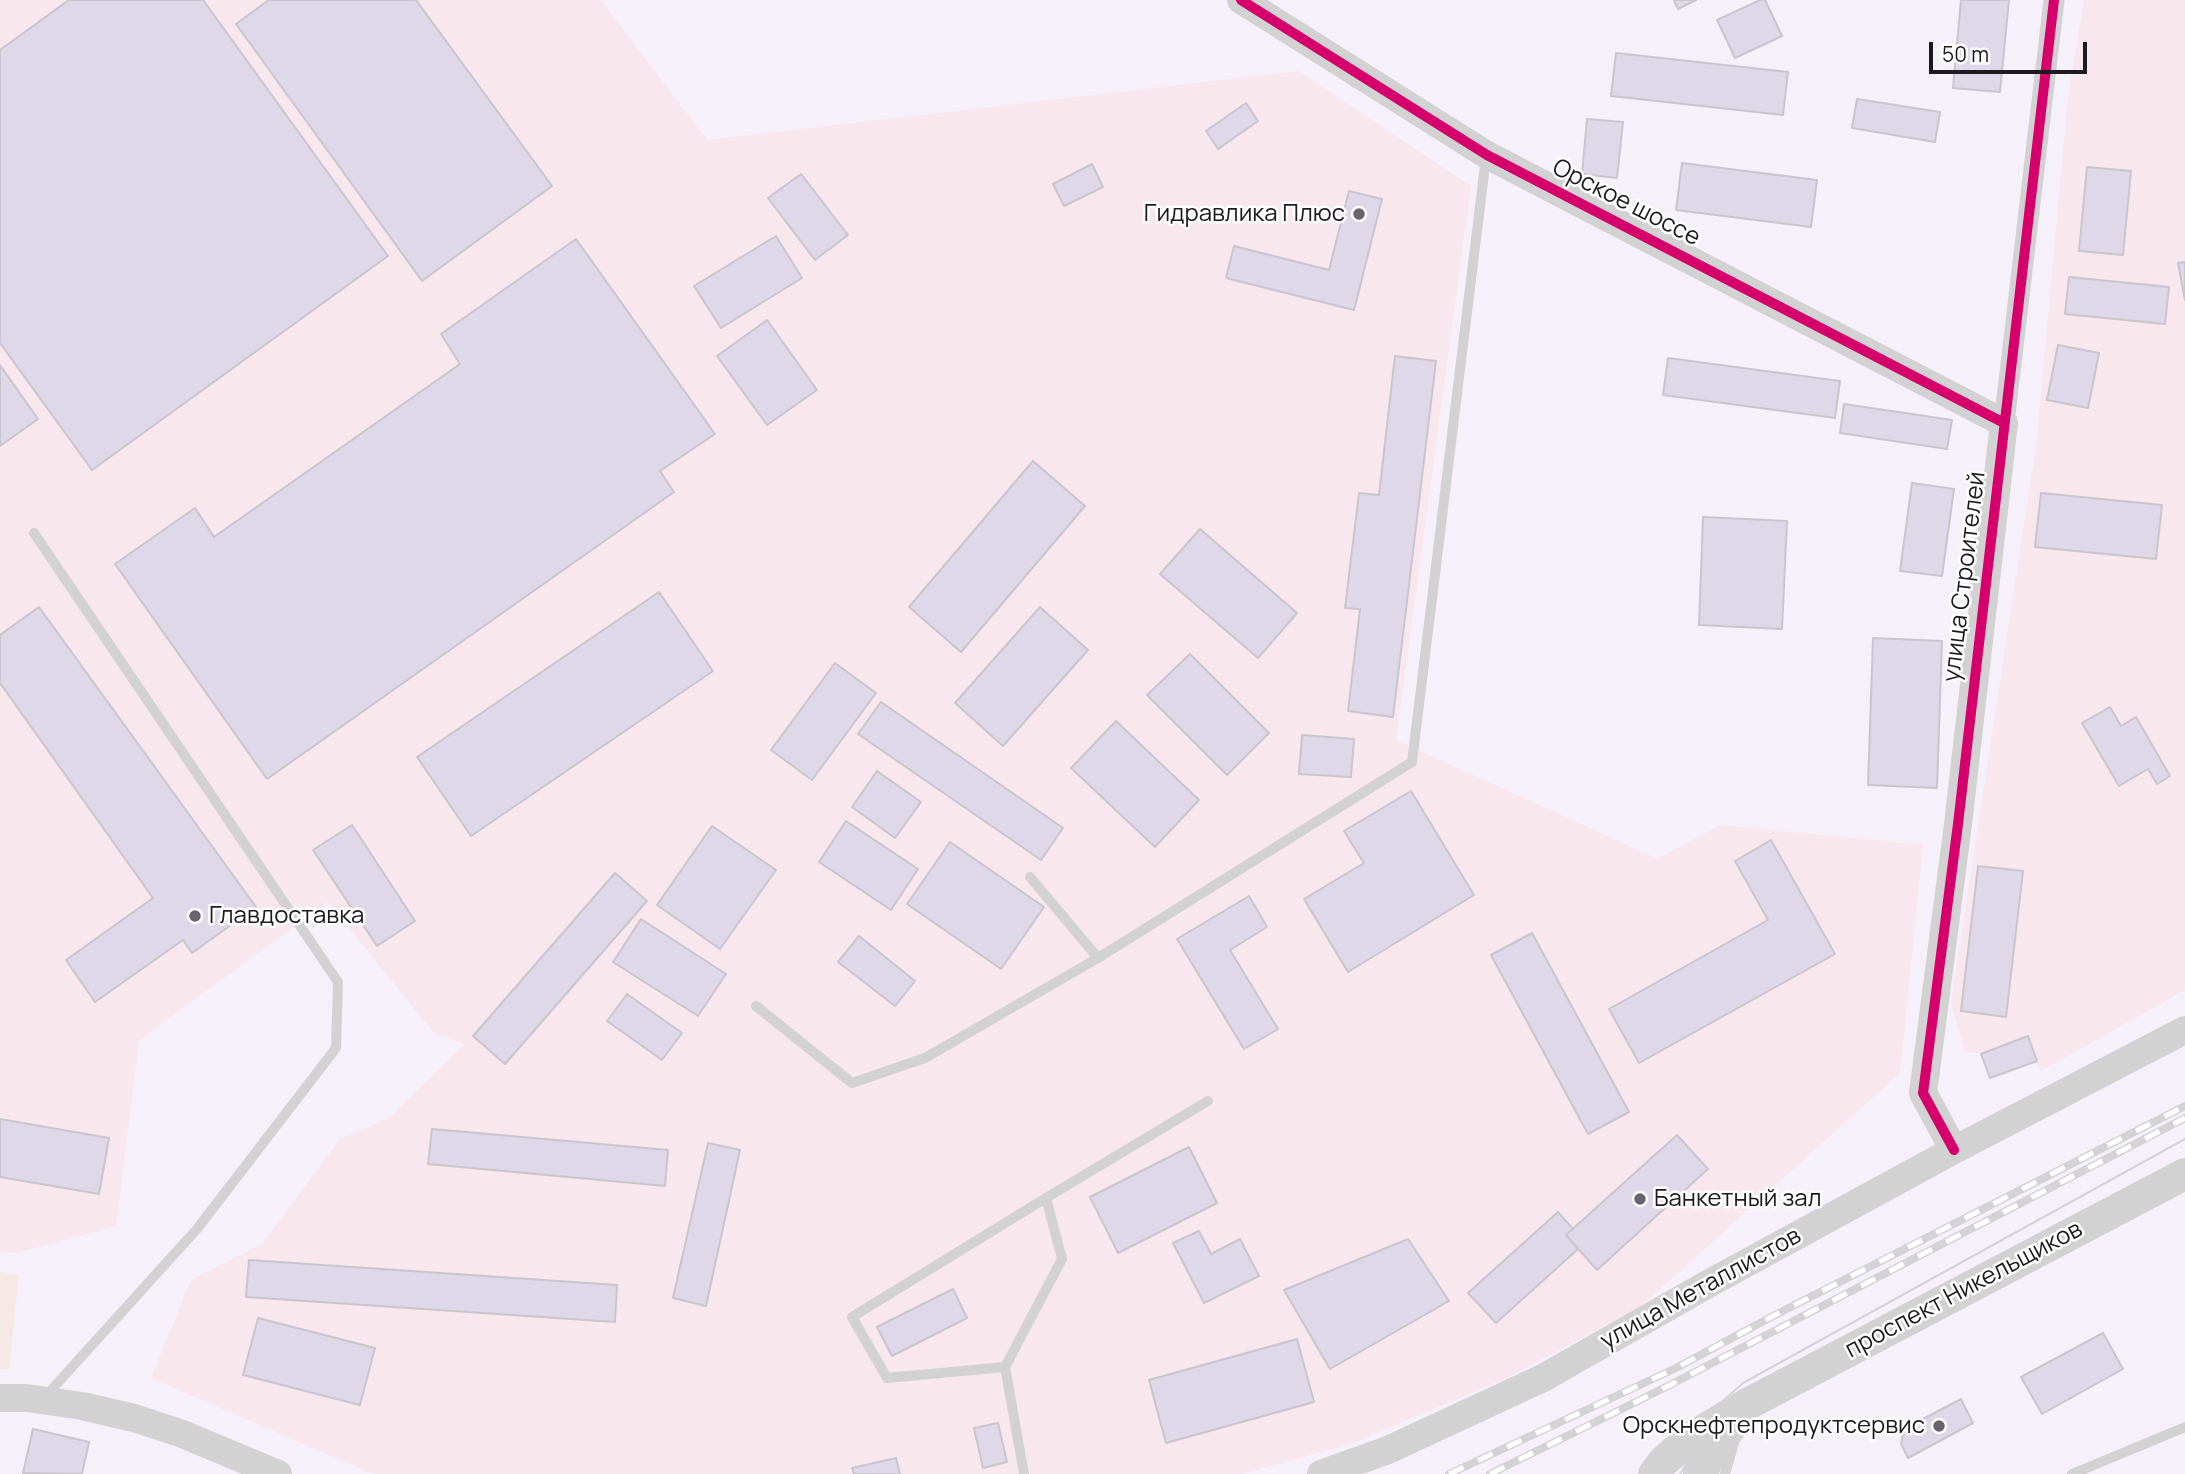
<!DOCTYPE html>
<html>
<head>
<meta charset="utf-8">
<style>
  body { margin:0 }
  #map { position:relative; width:2185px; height:1474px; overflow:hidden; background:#f5f0fa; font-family:Manrope,sans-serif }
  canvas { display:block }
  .scale { position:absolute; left:1929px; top:42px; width:158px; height:32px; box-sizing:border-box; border:4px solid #1c1920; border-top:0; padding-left:9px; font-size:21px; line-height:24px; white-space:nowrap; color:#1c1920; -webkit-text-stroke:5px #fff; paint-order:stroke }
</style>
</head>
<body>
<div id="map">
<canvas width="2185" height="1474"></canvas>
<div class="scale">50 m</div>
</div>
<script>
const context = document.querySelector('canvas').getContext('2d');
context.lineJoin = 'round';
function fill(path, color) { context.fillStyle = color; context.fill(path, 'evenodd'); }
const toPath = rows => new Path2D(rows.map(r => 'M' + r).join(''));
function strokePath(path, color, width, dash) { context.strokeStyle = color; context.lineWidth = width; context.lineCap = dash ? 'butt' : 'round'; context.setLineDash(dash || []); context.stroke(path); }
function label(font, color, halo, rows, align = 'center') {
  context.font = font + ' Manrope,sans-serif'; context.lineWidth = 5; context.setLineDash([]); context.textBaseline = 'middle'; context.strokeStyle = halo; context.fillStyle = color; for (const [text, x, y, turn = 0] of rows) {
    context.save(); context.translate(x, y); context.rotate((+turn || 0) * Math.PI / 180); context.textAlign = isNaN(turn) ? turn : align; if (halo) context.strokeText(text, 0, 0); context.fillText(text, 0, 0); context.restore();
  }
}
const commercial = toPath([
  [0,1272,19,1275,9,1369,0,1369]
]);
const industrial = toPath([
  [0,0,601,0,707,140,1299,71,1471,186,1396,740,1658,859,1720,825,1923,845,1900,1073,1639,1308,1504,1379,1353,1443,1242,1474,373,1474,151,1378,191,1280,262,1244,340,1139,389,1118,465,1044,434,1033,328,902,139,1040,116,1226,17,1253,0,1252],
  [2084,0,2185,0,2185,990,2041,1071,2037,1061,1990,1078,1981,1054,1965,1052,1951,1003,2037,439,2068,96]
]);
const building = toPath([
  [69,0,203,0,388,256,92,470,0,343,0,50,69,0],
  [269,0,416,0,552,186,422,281,236,24,269,0],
  [1674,0,1696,0,1678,9,1674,0],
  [1760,0,1765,0,1782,36,1735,58,1717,20,1760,0],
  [1961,0,2009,0,2000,92,1953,88,1961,0],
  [1616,53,1788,72,1783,115,1611,96,1616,53],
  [1857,99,1940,112,1935,142,1852,128,1857,99],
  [1246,103,1258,121,1218,149,1206,131,1246,103],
  [1587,119,1623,122,1617,178,1582,174,1587,119],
  [1682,163,1817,180,1811,227,1676,210,1682,163],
  [1092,164,1103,187,1064,206,1053,184,1092,164],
  [2087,167,2131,171,2123,255,2079,251,2087,167],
  [801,174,848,235,815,260,768,198,801,174],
  [1349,191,1382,199,1354,310,1226,278,1234,246,1329,270,1349,191],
  [776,236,802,278,721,328,694,286,776,236],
  [576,239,715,434,660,471,674,492,267,779,115,564,195,508,214,537,460,364,441,334,576,239],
  [2185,262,2185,300,2178,263,2185,262],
  [2069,277,2169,287,2165,324,2065,314,2069,277],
  [767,320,817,390,767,425,717,356,767,320],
  [2058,345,2099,353,2088,408,2047,400,2058,345],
  [1395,356,1436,361,1393,717,1348,711,1360,609,1345,608,1359,493,1379,495,1395,356],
  [1668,358,1840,381,1835,418,1663,395,1668,358],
  [0,365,38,419,0,446,0,365],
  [1844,404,1952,420,1947,449,1840,433,1844,404],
  [1033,461,1085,506,961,652,909,607,1033,461],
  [1912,483,1954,489,1942,576,1900,571,1912,483],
  [2041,493,2162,505,2156,559,2035,547,2041,493],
  [1703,517,1787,521,1782,629,1699,625,1703,517],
  [1200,529,1297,613,1258,658,1160,574,1200,529],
  [659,592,713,671,471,836,417,757,659,592],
  [39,607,256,907,192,953,183,940,95,1002,66,960,153,898,0,683,0,635,39,607],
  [1040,607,1088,650,1003,746,955,703,1040,607],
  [1873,638,1942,641,1937,788,1868,785,1873,638],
  [1190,654,1269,733,1227,775,1147,695,1190,654],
  [835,663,876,693,812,780,771,750,835,663],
  [881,702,1063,828,1041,860,858,734,881,702],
  [2110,707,2121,726,2136,717,2170,776,2157,784,2148,769,2119,786,2082,723,2110,707],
  [1116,721,1199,800,1155,847,1071,768,1116,721],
  [1302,735,1354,739,1351,777,1299,774,1302,735],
  [877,771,921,802,895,838,852,807,877,771],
  [1411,791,1474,895,1348,972,1304,899,1364,863,1344,831,1411,791],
  [846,821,918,869,891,910,819,862,846,821],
  [352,825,415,921,377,946,313,850,352,825],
  [712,826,776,870,720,949,657,905,712,826],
  [1771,840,1835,954,1639,1063,1609,1009,1768,920,1735,861,1771,840],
  [950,842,1044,907,1001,969,907,904,950,842],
  [1978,866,2023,871,2006,1017,1961,1011,1978,866],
  [615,873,647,901,505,1064,473,1036,615,873],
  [1249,896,1267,927,1230,950,1278,1029,1244,1049,1177,939,1249,896],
  [641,919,726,974,698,1016,613,962,641,919],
  [1532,933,1629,1112,1588,1134,1491,955,1532,933],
  [859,936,915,981,895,1006,838,962,859,936],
  [627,994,682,1033,662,1060,607,1021,627,994],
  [2028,1036,2037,1061,1990,1078,1981,1054,2028,1036],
  [0,1119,109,1138,99,1194,0,1177,0,1119],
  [432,1129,668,1150,665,1186,428,1164,432,1129],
  [1677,1135,1708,1169,1597,1270,1566,1235,1677,1135],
  [708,1143,740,1150,706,1306,673,1298,708,1143],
  [1189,1147,1217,1203,1118,1253,1090,1197,1189,1147],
  [1558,1212,1573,1229,1566,1235,1578,1249,1496,1323,1468,1293,1558,1212],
  [1199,1231,1211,1254,1240,1239,1259,1276,1204,1303,1173,1243,1199,1231],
  [1408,1239,1449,1301,1330,1369,1284,1290,1408,1239],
  [249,1260,617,1285,615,1322,246,1297,249,1260],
  [953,1289,967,1318,892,1356,877,1327,953,1289],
  [258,1318,375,1348,360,1405,243,1375,258,1318],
  [2103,1333,2123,1369,2042,1414,2021,1377,2103,1333],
  [1297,1339,1314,1402,1166,1443,1149,1380,1297,1339],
  [1961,1399,1973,1423,1908,1458,1901,1444,1904,1429,1961,1399],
  [998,1423,1007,1462,983,1468,974,1428,998,1423],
  [33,1429,89,1442,82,1474,23,1473,33,1429],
  [896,1458,900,1474,854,1474,852,1468,896,1458]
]);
const lane = toPath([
  [34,533,338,982,336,1048,197,1229,44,1398],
  [1030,877,1098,958],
  [756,1006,852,1083,925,1058,1098,958,1412,762,1486,157],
  [1005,1367,887,1378,852,1317,1046,1198],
  [1024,1474,1005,1367,1062,1259,1046,1198,1208,1101],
  [1725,1474,1734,1443],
  [2072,1474,2185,1427]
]);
const street = toPath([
  [2004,423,2054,0]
]);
const secondary = toPath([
  [1241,0,1487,155,2004,423,1958,824,1923,1093,1954,1150],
  [0,1398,27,1398,82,1406,134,1418,180,1433,278,1474],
  [1321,1474,1388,1450,1543,1378,1708,1284,1954,1150,2185,1030]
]);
const primary = toPath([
  [1654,1474,1663,1462,1689,1439,1744,1406,2185,1174],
  [1699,1474,1740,1413]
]);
const tram = toPath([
  [1667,1474,1689,1439,1714,1409,1743,1383,2185,1139],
  [1680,1474,1710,1427]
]);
const rail = toPath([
  [1449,1474,1676,1368,1775,1315,2185,1106],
  [1490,1474,1668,1386,2185,1118]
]);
const cycleway = toPath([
  [1241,0,1487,155,2004,423],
  [1954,1150,1923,1093,1958,824,2054,0]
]);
const markers = [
  [1359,214,7,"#68646c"],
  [195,916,7,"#68646c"],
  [1640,1199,7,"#68646c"],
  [1939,1426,7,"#68646c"]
];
const streetNames = [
  ["Орское шоссе",1626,203,27],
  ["улица Строителей",1965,577,-83],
  ["улица Металлистов",1701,1289,-29],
  ["проспект Никельщиков",1964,1290,-28]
];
const poiNames = [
  ["Гидравлика Плюс",1345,214],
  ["Главдоставка",209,916,"left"],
  ["Банкетный зал",1654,1199,"left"],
  ["Орскнефтепродуктсервис",1925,1426]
];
fill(commercial, '#f6e8e5');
fill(industrial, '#f8e7ed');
fill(building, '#dfd8e8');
strokePath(building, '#c9c5cd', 2);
strokePath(lane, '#d3d2d3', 10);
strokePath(street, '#d3d2d3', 21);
strokePath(secondary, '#d3d2d3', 28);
strokePath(primary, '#d3d2d3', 32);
strokePath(tram, '#d3d2d5', 2);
strokePath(rail, '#d3d2d5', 8);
strokePath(rail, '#fff', 5, [16]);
strokePath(cycleway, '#d6006c', 10);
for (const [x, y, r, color] of markers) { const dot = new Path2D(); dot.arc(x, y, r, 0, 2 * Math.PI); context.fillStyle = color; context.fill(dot); strokePath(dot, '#fff', 2.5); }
label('24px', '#1c1920', '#fff', streetNames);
label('24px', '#1c1920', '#fff', poiNames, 'right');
</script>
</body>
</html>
